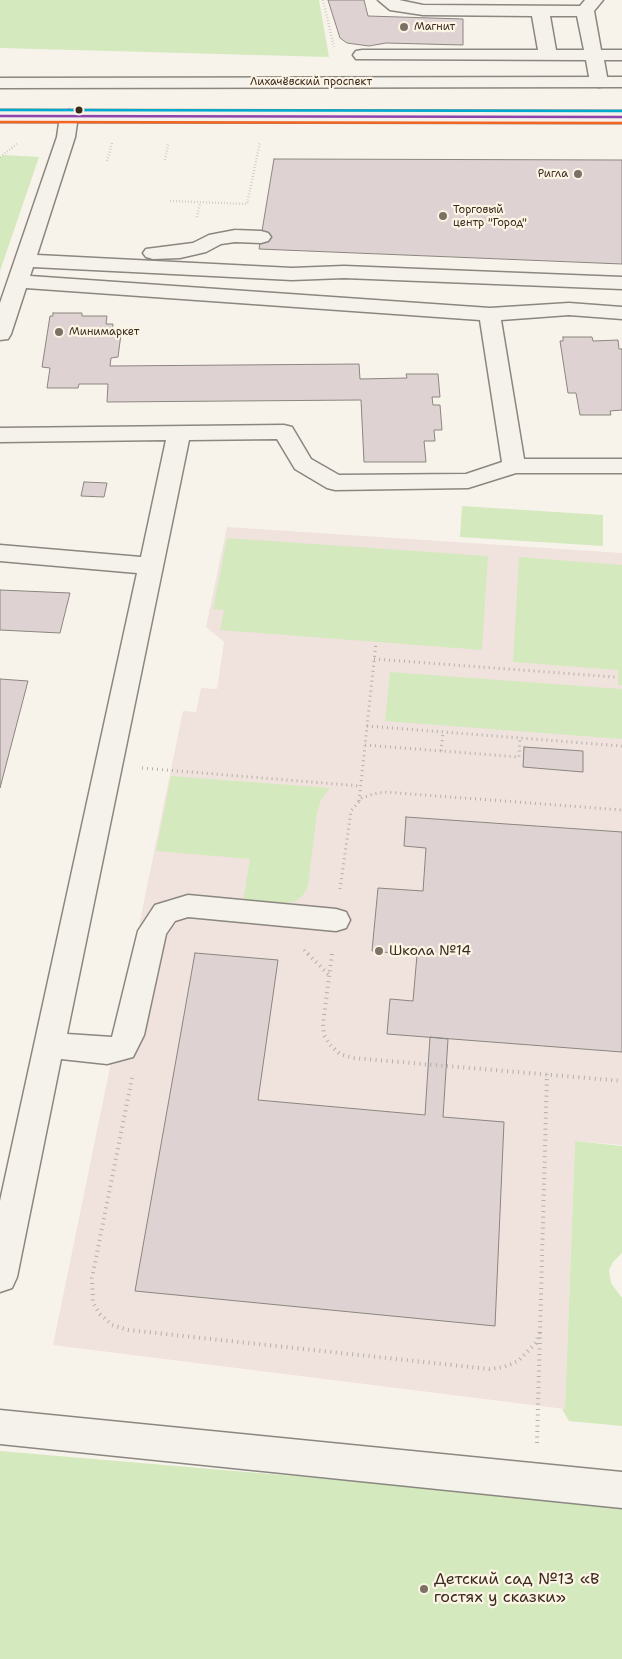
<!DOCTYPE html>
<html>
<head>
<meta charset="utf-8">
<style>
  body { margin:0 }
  canvas { display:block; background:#f7f3ea }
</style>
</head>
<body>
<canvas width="622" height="1659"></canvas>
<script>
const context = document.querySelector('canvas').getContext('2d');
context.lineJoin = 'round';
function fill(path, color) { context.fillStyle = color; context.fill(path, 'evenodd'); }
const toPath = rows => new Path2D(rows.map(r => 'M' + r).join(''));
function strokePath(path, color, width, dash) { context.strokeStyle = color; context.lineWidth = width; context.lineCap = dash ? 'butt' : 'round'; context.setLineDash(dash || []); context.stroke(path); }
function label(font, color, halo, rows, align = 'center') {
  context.font = font + ' "Shantell Sans",sans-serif'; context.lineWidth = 4.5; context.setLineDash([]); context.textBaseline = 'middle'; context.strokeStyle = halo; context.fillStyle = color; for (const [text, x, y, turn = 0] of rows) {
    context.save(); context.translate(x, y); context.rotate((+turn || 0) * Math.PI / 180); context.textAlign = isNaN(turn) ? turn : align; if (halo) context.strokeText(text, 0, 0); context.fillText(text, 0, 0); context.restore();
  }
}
const built = toPath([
  [227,527,622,553,622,1145,575,1141,565,1409,53,1345,183,711,196,712,201,688,217,689,224,642,206,627]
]);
const green = toPath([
  [0,0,319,0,329,57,0,48],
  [4,155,39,157,0,271,0,157],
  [462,506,603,515,603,546,460,537],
  [227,538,488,556,482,650,220,630,224,610,213,609],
  [519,557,622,565,622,685,618,685,618,670,513,662],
  [390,672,622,689,622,739,385,721],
  [171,776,330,788,321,800,317,813,308,886,304,894,296,901,280,905,243,902,250,859,156,851],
  [575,1141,622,1146,622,1253,613,1262,609,1270,611,1283,622,1298,622,1426,569,1421,562,1409,565,1409],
  [0,1451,622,1504,622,1659,0,1659]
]);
const building = toPath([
  [328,0,364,0,368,16,463,19,463,45,386,43,369,46,347,43,340,38,328,0],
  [274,159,622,160,622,264,259,249,274,159],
  [53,313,82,313,82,316,107,316,106,324,113,324,112,334,121,334,118,357,111,358,110,366,359,364,360,379,407,378,406,374,438,374,440,397,432,397,433,405,440,405,442,430,434,430,435,441,424,441,426,462,364,462,361,400,107,402,108,384,79,384,78,388,47,388,50,368,42,367,50,316,53,316,53,313],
  [563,337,592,337,593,341,618,340,619,349,622,349,622,410,610,411,611,415,580,415,576,393,568,393,560,341,563,341,563,337],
  [84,482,107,483,104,497,81,496,84,482],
  [0,590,70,593,60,633,0,630,0,590],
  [0,679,28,681,0,788,0,679],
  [524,747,583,751,583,772,523,767,524,747],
  [406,817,622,832,622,1052,387,1034,390,999,413,1001,417,955,372,951,378,888,423,891,426,848,404,846,406,817],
  [195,953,278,960,258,1100,425,1115,430,1037,448,1039,443,1117,504,1122,495,1326,135,1291,195,953]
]);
const pathFar2 = toPath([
  [323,0,334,47],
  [0,157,17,144],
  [165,160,168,144],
  [107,161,112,143],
  [170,201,247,204,260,142],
  [197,217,200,203]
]);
const pathFar1 = toPath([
  [374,659,615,677],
  [367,726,622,746],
  [365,745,519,757,520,738],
  [441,751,443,733],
  [142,768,360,786],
  [359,801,376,643],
  [340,889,351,811,362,798,373,794,385,792,622,810],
  [304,950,309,955],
  [332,955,332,952]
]);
const path = toPath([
  [308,954,329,975],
  [332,954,323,1024,324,1035,330,1045,340,1054,353,1058,622,1081],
  [132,1078,92,1278,93,1303,100,1314,112,1325,128,1330,489,1369,504,1367,518,1361,536,1343,540,1331],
  [537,1443,547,1074]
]);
const minor = toPath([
  [378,0,399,0,423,5,580,6,585,0,603,0,594,11,601,50,622,50,622,60,604,60,608,82,605,86,599,87,593,86,590,82,586,60,356,59,353,55,356,51,362,50,538,50,532,16,423,15,390,10,378,0],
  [550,16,577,16,584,50,556,50,550,16],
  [69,110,76,112,78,116,75,137,37,255,292,268,344,266,622,277,622,289,344,278,292,280,33,267,30,276,490,308,569,303,622,307,622,319,569,315,501,320,524,459,622,459,622,473,516,473,468,488,335,490,327,488,295,469,277,439,189,440,67,1034,112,1037,138,931,155,905,188,895,336,909,346,912,350,920,346,928,336,931,188,917,175,921,166,934,144,1035,133,1057,107,1064,61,1059,17,1277,12,1288,0,1292,0,1201,137,573,0,561,0,545,141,557,166,440,0,442,0,428,284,425,292,427,311,459,339,475,466,474,502,462,480,320,26,288,11,334,8,339,0,340,0,303,57,137,60,116,62,112,69,110],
  [235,230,261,231,268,233,271,237,268,241,261,243,235,242,221,244,206,252,180,258,153,259,146,257,143,253,146,249,193,243,209,235,235,230],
  [0,1410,622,1472,622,1508,0,1444,0,1410]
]);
const major = toPath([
  [622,77,622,87,0,88,0,78,622,77],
  [0,110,622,111,622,123,0,122,0,110]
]);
const bus1 = toPath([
  [0,116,622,117]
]);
const bus2 = toPath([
  [0,122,622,123]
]);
const bus3 = toPath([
  [0,110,622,111]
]);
const markers = [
  [404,27,5,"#7d7065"],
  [79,110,4.5,"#3b2a1e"],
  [578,174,5,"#7d7065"],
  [443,216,5,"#7d7065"],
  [59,332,5,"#7d7065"],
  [379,951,5,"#7d7065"],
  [424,1589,5,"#7d7065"]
];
const farPoinames = [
  ["Магнит",414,27],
  ["Ригла",568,174,"right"],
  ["Торговый",453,210],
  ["центр \"Город\"",453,223],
  ["Минимаркет",69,332]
];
const farStreetnames = [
  ["Лихачёвский проспект",311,82]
];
const poiNames = [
  ["Школа №14",389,951]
];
const nearPoinames = [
  ["Детский сад №13 «В",434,1580],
  ["гостях у сказки»",434,1598]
];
fill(built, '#f0e3dd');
fill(green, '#d5e9bf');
fill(building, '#ded3d2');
strokePath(building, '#8b867f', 1);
strokePath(minor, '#8b867f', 3);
strokePath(major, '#8b867f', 3);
strokePath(pathFar2, '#b3afa9', 2.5, [0.5, 2.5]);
strokePath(pathFar1, '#b3afa9', 3, [1, 4]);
strokePath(path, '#b3afa9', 4, [1, 4.5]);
fill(minor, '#f5f2ec');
fill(major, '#f5f2ec');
strokePath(bus1, '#8e44ad', 2.5);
strokePath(bus2, '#f26522', 2.5);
strokePath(bus3, '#00a9ce', 2.5);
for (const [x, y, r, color] of markers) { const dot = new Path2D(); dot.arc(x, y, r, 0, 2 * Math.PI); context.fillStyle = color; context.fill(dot); strokePath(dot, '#fcf5e5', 2); }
label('11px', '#3b2a1e', '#fcf5e5', farPoinames, 'left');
label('11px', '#3b2a1e', '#fcf5e5', farStreetnames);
label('14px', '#3b2a1e', '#fcf5e5', poiNames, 'left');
label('16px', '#3b2a1e', '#fcf5e5', nearPoinames, 'left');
</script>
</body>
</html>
